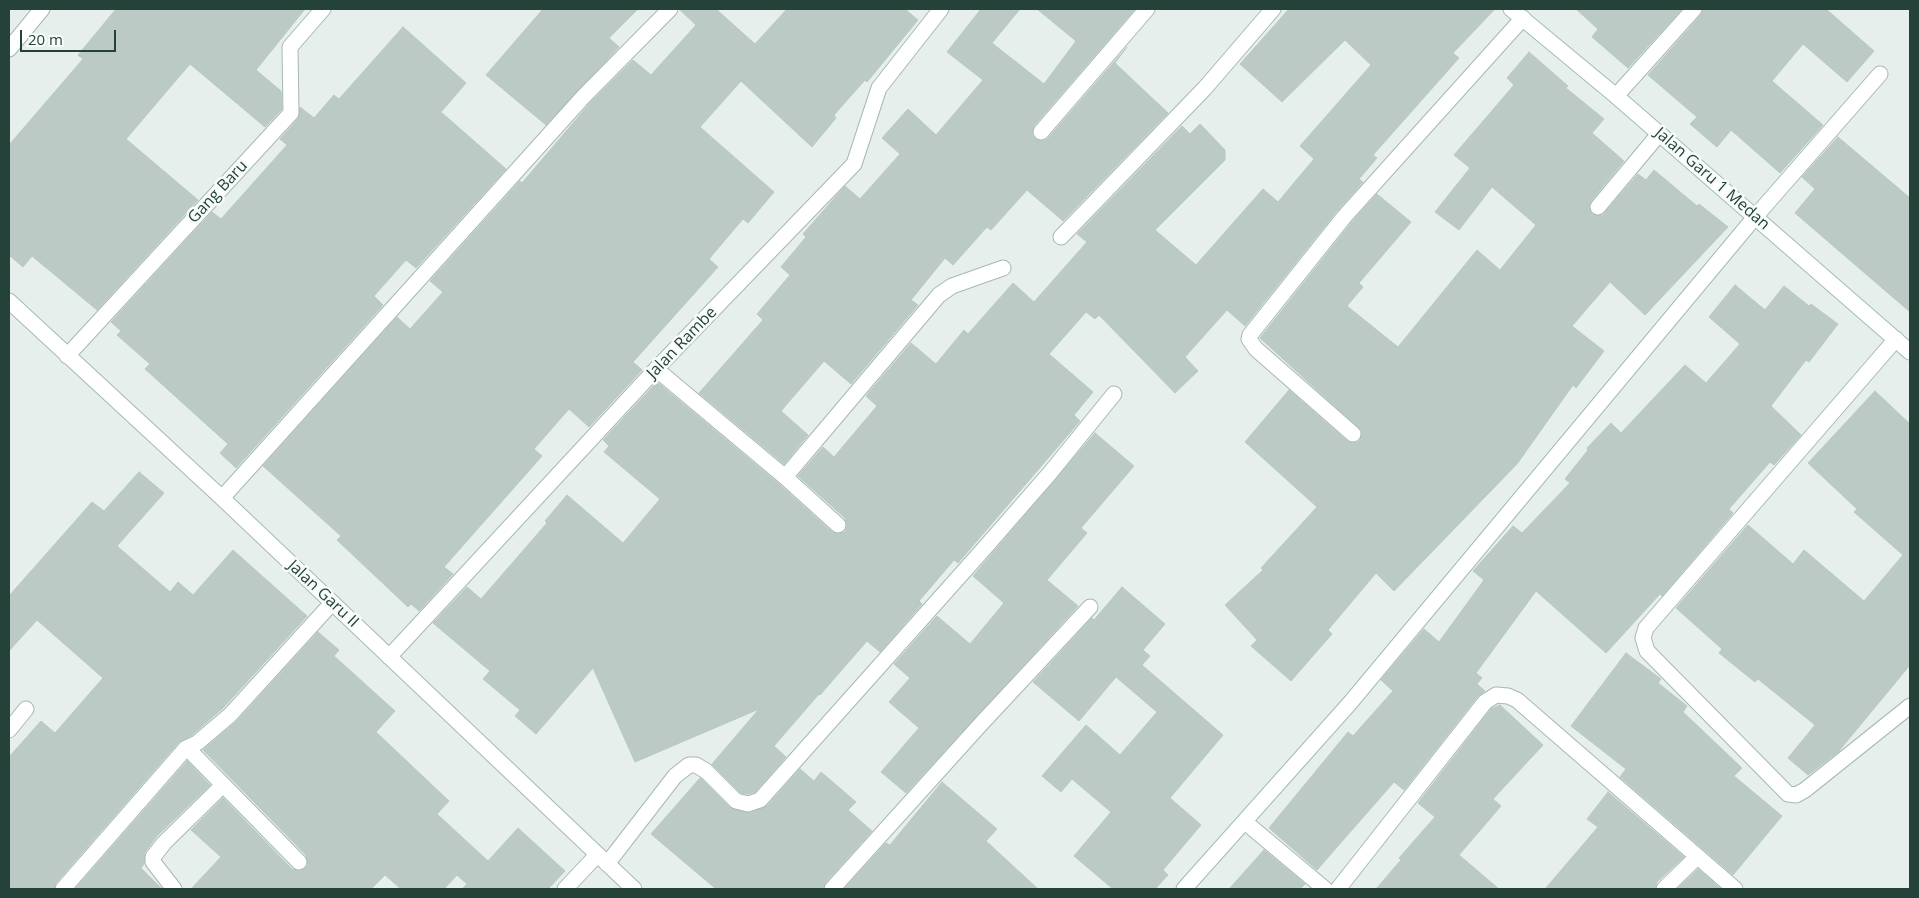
<!DOCTYPE html>
<html>
<head>
<meta charset="utf-8">
<style>
  body { margin:0 }
  #map { position:relative; width:1919px; height:898px; overflow:hidden; background:#e6efeb; font-family:"Open Sans",sans-serif }
  canvas { display:block }
  .frame { position:absolute; inset:0; border:10px solid #24423a; pointer-events:none }
  .scale { position:absolute; left:20px; top:30px; width:96px; height:22px; box-sizing:border-box; border:2px solid #24423a; border-top:0; padding-left:6px; font-size:15px; line-height:18px; white-space:nowrap; color:#24423a; -webkit-text-stroke:4px #f7fbf9; paint-order:stroke }
</style>
</head>
<body>
<div id="map">
<canvas width="1919" height="898"></canvas>
<div class="frame"></div>
<div class="scale">20 m</div>
</div>
<script>
const context = document.querySelector('canvas').getContext('2d');
context.lineJoin = 'round';
function fill(path, color) { context.fillStyle = color; context.fill(path, 'evenodd'); }
const toPath = rows => new Path2D(rows.map(r => 'M' + r).join(''));
function strokePath(path, color, width, dash) { context.strokeStyle = color; context.lineWidth = width; context.lineCap = dash ? 'butt' : 'round'; context.setLineDash(dash || []); context.stroke(path); }
function label(font, color, halo, rows, align = 'center') {
  context.font = font + ' "Open Sans",sans-serif'; context.lineWidth = 5; context.setLineDash([]); context.textBaseline = 'middle'; context.strokeStyle = halo; context.fillStyle = color; for (const [text, x, y, turn = 0] of rows) {
    context.save(); context.translate(x, y); context.rotate((+turn || 0) * Math.PI / 180); context.textAlign = isNaN(turn) ? turn : align; if (halo) context.strokeText(text, 0, 0); context.fillText(text, 0, 0); context.restore();
  }
}
const building = toPath([
  [116,9,305,9,256,70,281,91,282,109,265,127,190,64,126,139,198,200,97,310,32,256,23,267,9,255,9,145,83,59,78,55,116,9],
  [543,9,638,9,609,38,619,47,546,125,486,75,543,9],
  [679,9,716,9,755,44,787,9,905,9,918,20,867,82,865,80,834,115,836,118,812,147,741,81,700,127,774,192,748,223,743,219,709,259,718,267,633,362,642,370,589,427,569,409,534,449,542,456,444,567,453,574,419,611,411,604,408,607,337,540,341,536,263,466,397,317,410,329,443,292,430,281,520,181,522,183,591,102,633,60,651,75,696,25,679,9],
  [981,9,1020,9,992,43,1044,84,1076,41,1037,9,1135,9,1034,126,1032,135,1035,139,1044,141,1048,138,1127,47,1115,63,1168,113,1063,221,1027,190,991,230,987,227,953,265,945,258,911,300,918,305,851,384,824,361,781,411,808,435,784,464,699,393,763,320,757,314,790,275,781,267,806,237,803,234,845,186,860,199,900,154,882,138,908,109,936,135,983,80,947,52,981,9],
  [1289,9,1495,9,1453,53,1459,58,1373,155,1377,158,1359,179,1363,182,1337,211,1245,326,1227,310,1185,357,1198,371,1175,393,1099,315,1095,319,1086,312,1049,354,1093,392,1074,415,1080,421,958,563,954,560,919,601,922,604,880,652,867,641,820,695,819,694,774,746,786,757,755,792,748,794,741,793,712,764,759,709,635,762,593,668,536,734,515,716,520,710,483,679,490,671,433,623,467,587,481,599,547,523,545,521,567,495,623,543,660,499,604,452,609,446,603,440,657,382,779,484,832,532,837,534,845,532,847,526,845,518,798,476,823,447,834,457,877,406,866,396,911,343,936,364,964,330,968,334,1013,283,1034,302,1087,242,1077,234,1182,126,1190,134,1200,124,1225,150,1225,160,1155,230,1196,265,1263,189,1278,202,1314,159,1300,146,1371,65,1345,40,1282,102,1240,64,1289,9],
  [1576,9,1682,9,1628,68,1592,37,1598,29,1576,9],
  [1703,9,1826,9,1874,51,1847,82,1803,44,1772,81,1823,125,1780,173,1731,130,1717,147,1690,124,1697,117,1648,75,1701,15,1703,9],
  [403,27,466,83,441,112,506,169,416,268,406,260,374,296,383,305,236,468,220,453,228,444,145,369,150,364,117,335,121,331,111,322,212,212,221,219,287,145,280,139,298,119,300,107,314,118,334,95,339,99,403,27],
  [1529,52,1568,86,1566,88,1604,119,1592,133,1624,161,1591,201,1589,206,1592,214,1602,216,1638,174,1646,180,1654,170,1697,206,1699,204,1728,227,1645,315,1610,282,1572,326,1604,351,1576,388,1573,385,1517,464,1394,591,1376,573,1328,630,1332,634,1291,681,1251,646,1257,640,1225,605,1263,570,1261,568,1317,507,1245,442,1289,390,1347,441,1356,443,1360,440,1362,431,1260,338,1351,223,1377,194,1411,222,1359,283,1363,287,1347,306,1398,347,1477,250,1500,270,1536,225,1492,187,1459,230,1435,212,1470,168,1454,155,1514,85,1507,78,1529,52],
  [1838,137,1910,198,1910,312,1795,213,1815,189,1802,177,1838,137],
  [1735,285,1765,310,1784,286,1809,306,1811,304,1838,324,1809,362,1806,360,1771,406,1801,435,1774,465,1770,462,1729,509,1733,513,1662,596,1660,594,1606,653,1536,591,1476,673,1482,678,1477,684,1485,691,1478,696,1404,790,1394,782,1317,870,1269,828,1348,732,1353,736,1393,691,1381,680,1424,629,1439,642,1484,580,1473,571,1513,526,1522,533,1570,483,1565,479,1588,450,1587,448,1611,423,1621,433,1685,365,1706,383,1740,344,1709,317,1735,285],
  [1875,391,1910,424,1910,665,1838,752,1808,775,1788,758,1815,725,1758,679,1755,682,1719,653,1722,649,1676,608,1748,525,1793,564,1804,550,1864,601,1903,555,1854,512,1857,509,1808,463,1875,391],
  [1095,433,1134,466,1081,528,1087,533,1047,580,1078,606,906,793,881,772,919,728,889,702,910,678,894,664,937,616,970,644,1004,603,973,576,1095,433],
  [139,472,164,493,117,546,170,592,178,582,193,595,233,550,307,616,223,708,192,735,179,742,56,883,54,889,9,889,9,757,41,721,55,733,103,678,37,620,9,651,9,596,92,502,104,511,139,472],
  [1122,587,1165,624,1143,650,1150,656,1142,665,1223,735,1170,798,1201,825,1163,870,1168,875,1155,889,1113,889,1074,856,1111,812,1072,779,1061,792,1042,776,1086,725,1120,755,1157,712,1116,677,1079,721,1033,682,1092,618,1094,620,1122,587],
  [318,632,339,650,334,656,395,711,376,732,449,801,437,814,488,861,518,828,565,871,548,889,462,889,467,884,457,875,444,889,401,889,385,875,371,889,191,889,221,857,191,830,223,798,292,869,301,871,308,865,306,855,203,750,237,721,318,632],
  [1626,653,1661,679,1658,683,1687,706,1683,712,1742,768,1734,776,1782,816,1733,875,1620,777,1626,769,1571,726,1626,653],
  [1500,705,1543,745,1493,799,1501,806,1459,855,1499,889,1376,889,1401,860,1399,858,1435,817,1418,803,1491,709,1500,705],
  [187,761,210,785,157,836,145,852,144,864,141,868,162,889,75,889,187,761],
  [800,769,814,781,821,772,856,802,848,810,872,831,825,883,823,889,716,889,651,834,700,778,730,808,750,813,767,806,800,769],
  [942,782,997,829,986,841,1038,889,844,889,886,843,890,845,942,782],
  [1608,792,1684,857,1657,882,1655,889,1545,889,1598,827,1587,819,1608,792],
  [1264,850,1305,884,1300,889,1229,889,1264,850],
  [1698,869,1721,889,1677,889,1698,869]
]);
const lane = toPath([
  [1598,207,1659,134]
]);
const street = toPath([
  [9,49,42,9],
  [1616,96,1694,9],
  [1041,132,1147,9],
  [1755,217,1880,74],
  [1061,237,1205,88,1273,9],
  [9,301,222,498,634,889],
  [1896,339,1646,628,1643,638,1647,651,1788,794,1796,795,1805,790,1910,706],
  [67,356,291,113,290,47,323,9],
  [656,369,785,477,939,295,952,286,1003,268],
  [1353,434,1256,349,1249,339,1250,335,1344,217,1523,18],
  [785,477,838,525],
  [222,498,584,96,670,9],
  [389,657,656,369,854,164,879,88,941,9],
  [9,730,26,709],
  [193,754,299,862],
  [1245,822,1325,889],
  [607,864,675,776,689,765,696,765,706,771,736,801,748,804,760,800,982,551,1050,473,1114,394],
  [63,889,186,748,197,743,230,715,332,603],
  [174,889,153,862,153,857,164,843,223,785],
  [565,889,597,855],
  [832,889,980,725,1090,607],
  [1338,889,1485,702,1496,695,1508,696,1517,700,1735,889],
  [1664,889,1697,857]
]);
const secondary = toPath([
  [1511,9,1616,96,1910,352],
  [1184,889,1350,703,1755,217]
]);
const streetNames = [
  ["Jalan Garu 1 Medan",1712,179,41],
  ["Gang Baru",218,192,-47],
  ["Jalan Rambe",682,343,-46],
  ["Jalan Garu II",323,594,43]
];
fill(building, '#bbcac4');
strokePath(building, '#b8c9c2', 1);
strokePath(lane, '#a8b8b2', 17);
strokePath(street, '#a8b8b2', 17);
strokePath(secondary, '#a4bbb3', 17);
strokePath(lane, '#fff', 15);
strokePath(street, '#fff', 15);
strokePath(secondary, '#fff', 15);
label('16px', '#24423a', '#f7fbf9', streetNames);
</script>
</body>
</html>
